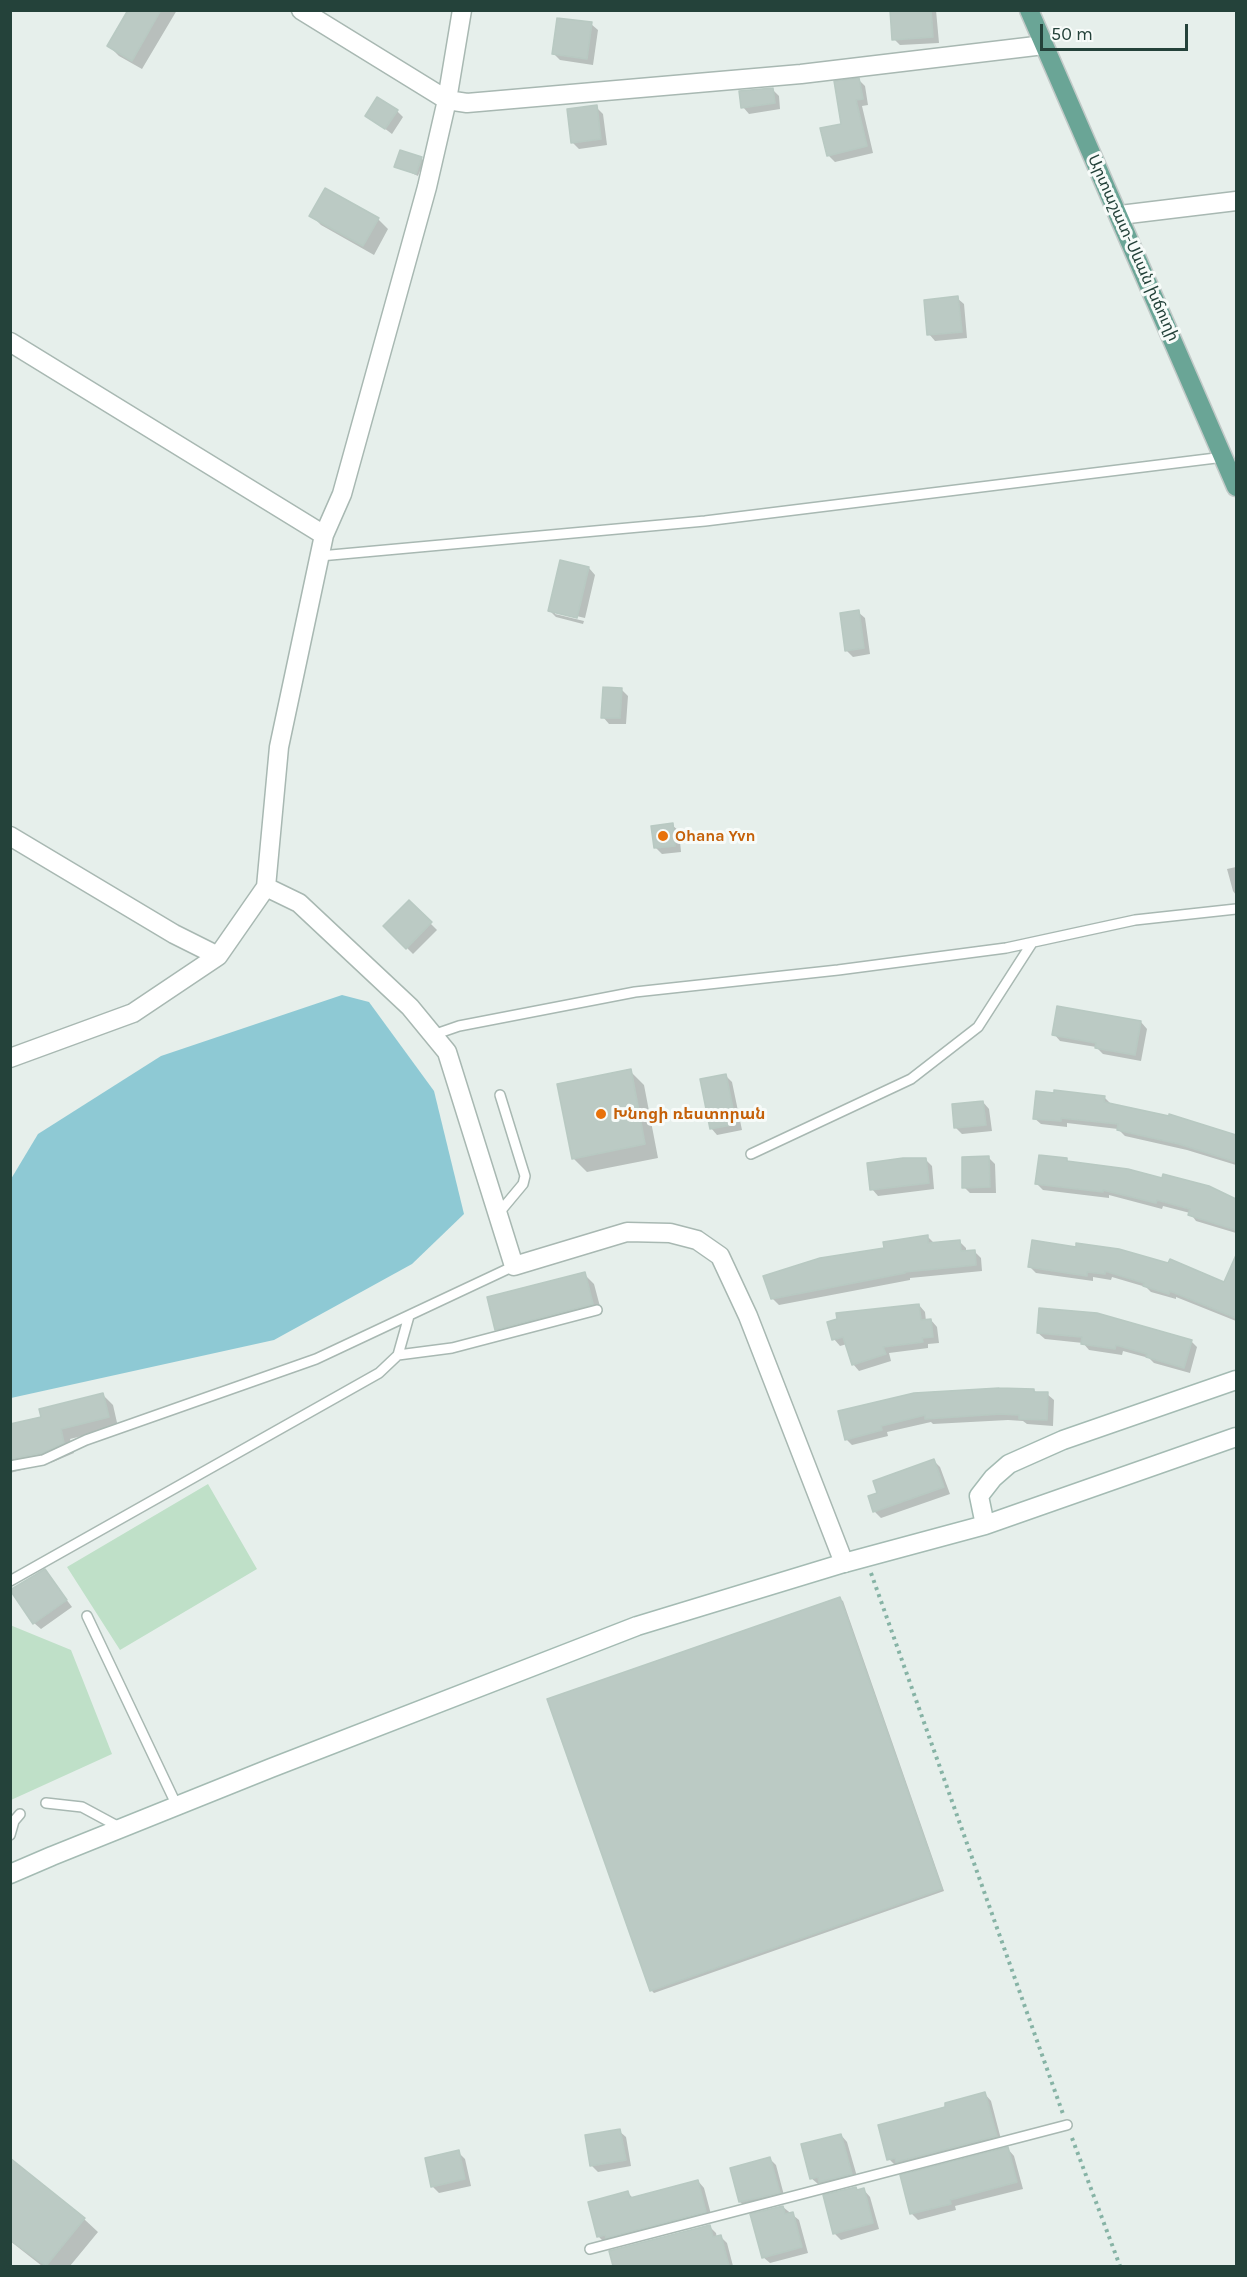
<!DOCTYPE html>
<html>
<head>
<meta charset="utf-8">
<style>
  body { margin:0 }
  #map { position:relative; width:1247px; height:2277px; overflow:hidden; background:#e6efeb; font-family:Karla,sans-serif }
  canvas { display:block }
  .frame { position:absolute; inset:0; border:12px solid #24423a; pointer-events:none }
  .scale { position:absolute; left:1040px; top:24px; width:148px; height:27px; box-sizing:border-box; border:3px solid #24423a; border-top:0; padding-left:8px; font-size:18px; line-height:21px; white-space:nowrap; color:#24423a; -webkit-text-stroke:4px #f7fbf9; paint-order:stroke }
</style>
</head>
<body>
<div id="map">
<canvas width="1247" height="2277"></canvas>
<div class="frame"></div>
<div class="scale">50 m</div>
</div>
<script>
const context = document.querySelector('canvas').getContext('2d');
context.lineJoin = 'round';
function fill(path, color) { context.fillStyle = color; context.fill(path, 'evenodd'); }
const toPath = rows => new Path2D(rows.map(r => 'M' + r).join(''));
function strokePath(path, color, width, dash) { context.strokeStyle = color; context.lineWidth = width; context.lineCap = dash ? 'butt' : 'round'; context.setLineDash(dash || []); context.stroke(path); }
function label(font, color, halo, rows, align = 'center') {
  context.font = font + ' Karla,"Noto Sans Armenian",sans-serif'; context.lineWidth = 6; context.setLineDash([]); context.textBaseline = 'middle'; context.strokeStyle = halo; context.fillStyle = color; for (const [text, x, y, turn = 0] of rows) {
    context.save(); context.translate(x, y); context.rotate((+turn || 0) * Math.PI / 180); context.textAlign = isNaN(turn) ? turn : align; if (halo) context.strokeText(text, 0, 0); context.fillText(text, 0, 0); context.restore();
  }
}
const green = toPath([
  [208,1484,257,1569,120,1650,67,1567],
  [10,1625,71,1650,112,1754,11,1800]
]);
const water = toPath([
  [342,995,369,1002,434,1091,464,1214,412,1264,274,1340,11,1398,11,1179,38,1134,161,1056]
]);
const shadow = toPath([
  [130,10,177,10,142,69,119,56,109,46],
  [892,10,936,10,939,43,900,45,894,39],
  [591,24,598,30,593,65,560,60,554,54],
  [859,80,865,86,868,105,862,106,873,153,835,162,828,155],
  [772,89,779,96,780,109,749,114,743,107],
  [596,107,603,114,607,145,579,149,572,142],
  [397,111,403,117,392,134,367,115],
  [421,158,424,161,418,176,396,166],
  [311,215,378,219,388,229,374,255,321,225],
  [957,298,964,304,967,338,935,341,929,334],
  [589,568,595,575,585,618,555,611,555,614,584,621,583,624,556,617,549,610],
  [858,612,865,618,870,654,853,657,846,650],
  [621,689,628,696,626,724,609,724,603,717],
  [672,825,679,831,681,852,662,854,655,847],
  [1236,867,1236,895,1233,891,1227,869],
  [409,902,437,930,413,954,385,926],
  [1141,1022,1147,1029,1141,1061,1103,1054,1096,1047,1060,1041,1054,1034],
  [630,1071,644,1085,658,1158,587,1172,573,1158],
  [726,1076,732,1082,742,1130,717,1135,711,1128],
  [1104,1097,1112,1105,1170,1118,1170,1116,1236,1137,1236,1165,1187,1150,1125,1136,1118,1129,1067,1123,1067,1127,1041,1124,1034,1118],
  [983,1102,989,1109,992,1131,962,1134,956,1128],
  [989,1158,995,1164,996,1193,970,1193,964,1187],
  [925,1159,932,1166,934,1189,878,1196,872,1189],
  [1066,1159,1070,1163,1209,1188,1236,1200,1236,1233,1196,1221,1190,1213,1163,1206,1162,1209,1109,1195,1109,1198,1043,1190,1036,1183],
  [927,1236,934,1243,959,1241,966,1248,966,1252,974,1251,981,1258,982,1271,910,1278,910,1280,779,1305,772,1298],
  [1033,1242,1235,1289,1236,1321,1176,1297,1176,1299,1151,1292,1146,1287,1112,1277,1111,1280,1093,1277,1093,1281,1036,1273,1029,1266],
  [584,1274,594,1284,602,1314,507,1339,497,1329],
  [919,1305,925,1312,926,1321,931,1320,937,1327,939,1343,928,1344,928,1348,889,1353,891,1361,859,1371,853,1364,847,1344,840,1346,834,1339],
  [1038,1333,1191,1341,1197,1347,1190,1373,1154,1363,1149,1358,1123,1351,1122,1355,1089,1350,1083,1343,1045,1339],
  [1034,1390,1037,1393,1047,1394,1054,1400,1053,1426,1027,1424,1023,1421,1008,1420,933,1424,931,1422,887,1432,888,1436,852,1445,846,1439,840,1412],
  [103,1395,113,1405,118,1427,70,1439,74,1453,53,1462,10,1473,10,1426,43,1418],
  [934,1461,940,1467,950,1494,881,1518,875,1512,870,1497],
  [45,1571,72,1607,41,1629,34,1623],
  [840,1599,843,1601,944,1891,654,1993,651,1990],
  [985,2094,991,2101,1002,2143,895,2165,889,2159,947,2108],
  [619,2131,626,2137,631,2166,598,2172,592,2166],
  [841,2135,847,2142,858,2180,827,2188,822,2183,818,2184,811,2178],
  [1008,2149,1014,2156,1023,2189,955,2206,956,2210,918,2220,912,2214,902,2177],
  [458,2152,465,2159,471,2186,439,2193,433,2187,426,2159],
  [10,2159,84,2219,98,2232,70,2266,42,2266,10,2241],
  [770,2159,776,2165,785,2199,747,2208,740,2202],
  [698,2181,704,2188,712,2218,605,2243,598,2236,628,2193,634,2199],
  [864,2190,870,2197,879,2229,841,2240,834,2233],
  [783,2207,799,2220,808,2253,770,2263,763,2257],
  [709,2226,716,2233,717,2238,721,2237,727,2243,733,2266,615,2266,611,2252]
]);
const building = toPath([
  [128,10,161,10,132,61,107,46,128,10],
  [890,10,931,10,933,37,892,40,890,10],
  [557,18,592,22,587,59,552,54,557,18],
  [859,78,863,99,856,100,867,146,827,156,820,128,841,124,834,81,859,78],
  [773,88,775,103,741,108,739,91,773,88],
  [377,97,398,110,385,129,365,116,377,97],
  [597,105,601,139,571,143,567,109,597,105],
  [400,150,422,157,416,174,394,167,400,150],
  [325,188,379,218,363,246,309,216,325,188],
  [958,296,962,332,927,335,924,300,958,296],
  [560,560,589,567,577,618,548,611,560,560],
  [859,610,864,648,845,651,840,613,859,610],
  [603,687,622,688,620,718,601,718,603,687],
  [673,823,675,846,654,848,651,826,673,823],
  [409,900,432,922,406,949,383,926,409,900],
  [1057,1006,1141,1021,1135,1055,1095,1048,1096,1043,1052,1035,1057,1006],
  [631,1069,645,1144,572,1159,557,1084,631,1069],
  [726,1074,736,1124,710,1129,700,1079,726,1074],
  [1054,1090,1105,1096,1104,1102,1169,1116,1169,1114,1236,1135,1236,1162,1179,1144,1117,1130,1118,1124,1061,1118,1061,1121,1033,1119,1036,1091,1054,1093,1054,1090],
  [983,1101,986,1125,954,1128,952,1104,983,1101],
  [1039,1155,1067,1158,1067,1161,1128,1169,1162,1178,1163,1174,1209,1186,1236,1199,1236,1230,1188,1215,1190,1209,1157,1200,1156,1203,1103,1190,1103,1192,1035,1184,1039,1155],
  [989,1156,990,1187,962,1188,962,1157,989,1156],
  [903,1158,926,1158,929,1183,870,1190,867,1163,903,1158],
  [928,1235,928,1243,960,1240,961,1251,975,1250,976,1265,904,1272,905,1273,771,1299,763,1276,820,1258,884,1248,883,1242,928,1235],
  [1032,1240,1076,1247,1076,1243,1119,1249,1168,1263,1170,1259,1224,1282,1236,1255,1236,1318,1170,1291,1169,1294,1143,1286,1144,1283,1105,1271,1105,1274,1087,1272,1087,1276,1028,1267,1032,1240],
  [585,1272,593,1304,495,1330,487,1297,585,1272],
  [919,1304,921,1320,931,1319,933,1337,922,1338,923,1342,883,1347,886,1354,852,1365,843,1337,832,1340,827,1322,837,1319,836,1313,919,1304],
  [1039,1308,1097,1313,1192,1340,1184,1368,1146,1357,1147,1354,1116,1345,1115,1349,1081,1344,1082,1337,1037,1333,1039,1308],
  [999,1388,1034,1389,1034,1392,1048,1392,1047,1420,1019,1419,1019,1415,1000,1414,925,1419,925,1415,881,1426,882,1430,845,1440,838,1411,914,1393,999,1388],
  [103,1393,109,1417,61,1429,64,1443,43,1453,10,1459,10,1424,41,1417,39,1409,103,1393],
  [934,1459,944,1487,873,1512,868,1496,877,1493,873,1481,934,1459],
  [45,1569,67,1600,33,1624,10,1590,45,1569],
  [840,1597,942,1889,650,1991,547,1699,840,1597],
  [985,2092,997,2136,896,2162,895,2158,887,2160,878,2125,945,2107,945,2103,985,2092],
  [620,2129,626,2160,590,2166,585,2135,620,2129],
  [841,2134,852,2174,819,2182,818,2177,810,2179,801,2144,841,2134],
  [1008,2147,1017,2182,950,2200,951,2204,910,2214,900,2175,1008,2147],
  [459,2150,465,2179,431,2187,425,2158,459,2150],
  [770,2157,780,2193,739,2202,730,2168,770,2157],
  [10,2158,85,2218,46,2266,10,2240,10,2158],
  [698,2180,706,2212,606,2238,605,2235,597,2237,588,2202,628,2191,630,2198,698,2180],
  [856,2187,857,2190,864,2188,873,2223,833,2234,823,2195,856,2187],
  [783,2206,785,2214,793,2212,802,2247,762,2258,750,2214,783,2206],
  [710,2225,713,2237,721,2235,729,2266,613,2266,609,2251,710,2225]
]);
const path = toPath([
  [871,1573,1063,2114],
  [1072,2138,1120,2266]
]);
const lane = toPath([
  [320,556,705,521,1224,457],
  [433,1035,459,1026,635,992,838,970,1006,948,1135,920,1236,909],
  [751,1154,911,1079,978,1027,1032,943],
  [498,1214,523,1184,525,1176,500,1095],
  [398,1355,452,1348,597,1310],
  [10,1466,43,1460,86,1440,316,1359,514,1266],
  [10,1581,379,1373,398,1355,409,1316],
  [87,1616,177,1806],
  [46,1803,82,1807,121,1828],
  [10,1835,14,1821,20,1814],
  [590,2249,1067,2125]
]);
const street = toPath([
  [301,10,447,100,467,103,801,74,1044,45],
  [1120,215,1236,201],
  [10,342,324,535],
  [10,836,174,934,218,956],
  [266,887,299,903,410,1007,447,1052,514,1266,627,1232,670,1233,697,1240,720,1256,748,1316,844,1563],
  [10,1058,133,1013,218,956,266,887,279,747,324,535,342,494,427,187,447,100,462,10]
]);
const secondary = toPath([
  [985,1525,979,1496,993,1478,1009,1464,1063,1440,1236,1380],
  [10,1874,52,1856,271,1768,637,1626,844,1563,985,1525,1236,1437]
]);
const primary = toPath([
  [1029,10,1236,487]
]);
const markers = [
  [663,836,6,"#e8710a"],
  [601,1114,6,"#e8710a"]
];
const streetNames = [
  ["Արտաշատ-Սևան խճուղի",1133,248,66]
];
const foodNames = [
  ["Ohana Yvn",675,836],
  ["Խնոցի ռեստորան",613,1114]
];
fill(green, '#bfe0c8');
fill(water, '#8ec9d4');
fill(shadow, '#0003');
fill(building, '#bbcac4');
strokePath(building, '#b8c9c2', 1.5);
strokePath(lane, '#a8b8b2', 12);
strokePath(street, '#a8b8b2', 21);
strokePath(secondary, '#a4bbb3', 21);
strokePath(primary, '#c2cac8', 21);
strokePath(path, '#86b3a5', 4, [3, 4.5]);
strokePath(lane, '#fff', 9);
strokePath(street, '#fff', 18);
strokePath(secondary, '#fff', 18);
strokePath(primary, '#6aa596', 18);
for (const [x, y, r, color] of markers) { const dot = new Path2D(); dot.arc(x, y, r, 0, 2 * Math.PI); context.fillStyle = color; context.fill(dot); strokePath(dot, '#f7fbf9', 2); }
label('16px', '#24423a', '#f7fbf9', streetNames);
label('bold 16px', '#c56008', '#f7fbf9', foodNames, 'left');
</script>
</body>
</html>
